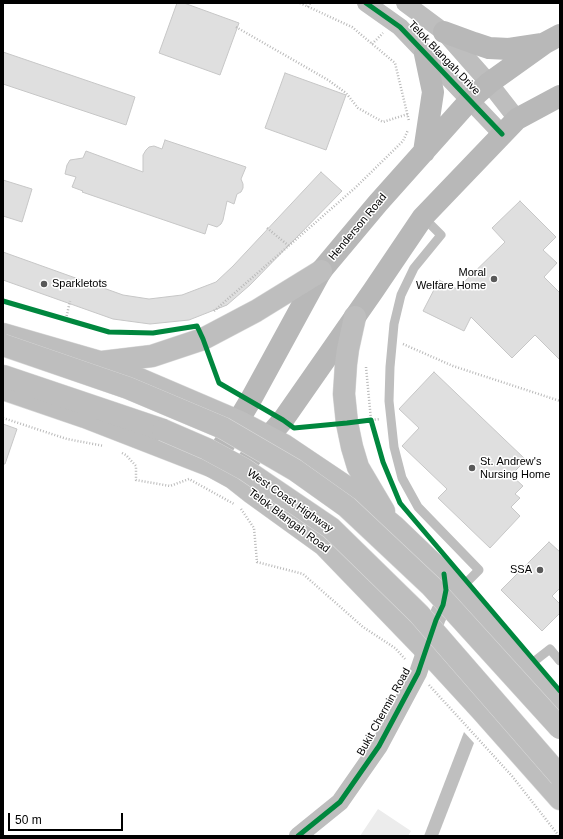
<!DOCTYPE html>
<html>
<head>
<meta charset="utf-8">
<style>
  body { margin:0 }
  #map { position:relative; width:563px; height:839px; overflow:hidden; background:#fff; font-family:Arial,sans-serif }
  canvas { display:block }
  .frame { position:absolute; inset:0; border:4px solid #000; pointer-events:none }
  .scale { position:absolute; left:8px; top:813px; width:115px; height:18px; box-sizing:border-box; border:2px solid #000; border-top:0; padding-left:5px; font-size:12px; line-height:14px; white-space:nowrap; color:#000; -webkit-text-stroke:3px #fff; paint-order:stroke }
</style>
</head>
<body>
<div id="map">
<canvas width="563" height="839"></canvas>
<div class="frame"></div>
<div class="scale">50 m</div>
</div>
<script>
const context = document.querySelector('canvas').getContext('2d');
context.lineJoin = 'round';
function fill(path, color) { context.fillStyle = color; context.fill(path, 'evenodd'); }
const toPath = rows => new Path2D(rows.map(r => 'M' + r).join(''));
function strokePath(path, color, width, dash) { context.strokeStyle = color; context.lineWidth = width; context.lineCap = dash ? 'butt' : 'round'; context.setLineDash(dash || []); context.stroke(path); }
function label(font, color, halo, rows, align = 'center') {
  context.font = font + ' Arial,sans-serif'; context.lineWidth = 3; context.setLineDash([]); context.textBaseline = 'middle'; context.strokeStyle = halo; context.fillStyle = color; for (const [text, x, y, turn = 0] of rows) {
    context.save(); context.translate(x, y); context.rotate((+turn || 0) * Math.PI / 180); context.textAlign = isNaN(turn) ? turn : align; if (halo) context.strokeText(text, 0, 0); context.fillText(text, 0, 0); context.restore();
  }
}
const green = toPath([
  [378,809,411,831,408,836,360,836]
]);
const water = toPath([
  [464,732,474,743,438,836,424,836]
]);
const building = toPath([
  [177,3,184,3,239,23,220,75,159,53,177,3],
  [3,52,135,97,126,125,3,84,3,52],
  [285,73,346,95,326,150,265,128,285,73],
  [165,140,246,167,241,179,243,184,243,188,241,192,237,194,234,204,227,201,223,220,221,224,217,227,208,224,205,234,82,192,83,191,72,187,76,177,65,174,67,165,70,160,83,158,86,151,143,172,143,155,146,150,149,147,154,146,162,149,165,140],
  [321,172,342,191,250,285,227,305,189,320,150,324,113,319,3,280,3,252,123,295,149,299,182,295,216,282,233,266,321,172],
  [3,180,32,189,22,222,3,216,3,180],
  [520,201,556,237,543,250,557,263,544,277,560,293,560,360,535,335,512,358,471,317,464,331,423,311,439,280,457,289,505,242,492,228,520,201],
  [434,372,526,460,511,475,523,486,515,494,520,498,511,507,520,516,490,548,438,498,447,489,402,446,419,428,399,409,434,372],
  [3,424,17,429,5,464,3,464,3,424],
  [549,542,560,552,560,588,552,596,560,604,560,613,542,631,501,590,549,542]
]);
const path = toPath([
  [300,3,352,27,395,63,409,121],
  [308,7,310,3],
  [236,27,328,80,346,93,358,108,383,122,408,114],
  [372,44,383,33],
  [267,228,289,246],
  [214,311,355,188,403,141,408,130],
  [66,319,70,301],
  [403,344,453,366,560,401],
  [366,367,371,420,380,419],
  [3,418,67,439,104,446],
  [122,453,126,455,136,466,136,480,170,486,189,479,234,504],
  [241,509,254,528,257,562,303,574,363,627,395,648,405,659],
  [429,685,512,776,559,836]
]);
const service = toPath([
  [423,217,441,235,414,268,401,295,394,324,390,367,389,401,394,447,402,478,418,507,479,570,459,590],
  [527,667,550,649,560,661]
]);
const minor = toPath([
  [366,3,400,27,502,134],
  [405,3,444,32,489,83,517,119],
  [298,836,340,802,379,746,418,673,436,620,443,605,446,589]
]);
const secondary = toPath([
  [444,32,474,43,489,48,509,49,542,44],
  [424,152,433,92,425,54],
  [211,466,250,401,321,271,378,203,470,100,489,83,545,43,560,35],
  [233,478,283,420,373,291,423,217,517,119,560,96]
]);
const primary = toPath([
  [355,317,348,349,346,364,344,394,347,423,352,447,358,467,384,511],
  [3,334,100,362,238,421,284,445,348,488,394,526,444,574,459,590,527,667,560,706],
  [102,362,152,356,203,339,256,311,321,271],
  [3,389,85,417,211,466,233,478,252,493,324,545,436,661,481,710,560,799]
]);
const trunk = toPath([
  [3,376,163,430]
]);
const trunkBridge = toPath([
  [3,345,128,388,223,428,295,470,347,507,431,586,560,728],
  [163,430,207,449,244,469,331,528,419,614,560,776]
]);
const cycleway = toPath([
  [366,3,400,27,502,134],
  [3,301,109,332,153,333,197,326,203,339,219,383,283,420,294,428,347,423,371,420,383,462,400,503,560,691],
  [298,836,340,802,379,746,418,673,436,620,443,605,446,590,444,574]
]);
const markers = [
  [494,279,4,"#595959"],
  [44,284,4,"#595959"],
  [472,468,4,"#595959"],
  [540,570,4,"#595959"]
];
const streetNames = [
  ["Telok Blangah Drive",444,58,46],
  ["Henderson Road",358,227,-50],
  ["West Coast Highway",290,501,35],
  ["Telok Blangah Road",289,521,37],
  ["Bukit Chermin Road",384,712,-61]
];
const poiNames = [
  ["Moral",486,273],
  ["Welfare Home",486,286],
  ["Sparkletots",52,284,"left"],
  ["St. Andrew's",480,462,"left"],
  ["Nursing Home",480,475,"left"],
  ["SSA",532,570]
];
fill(green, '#ececec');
fill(water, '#bfbfbf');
fill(building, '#dfdfdf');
strokePath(building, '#c7c7c7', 1);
strokePath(primary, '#dbdbdb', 23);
strokePath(trunk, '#dbdbdb', 23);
strokePath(path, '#b9b9b9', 2.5, [1, 2]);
strokePath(service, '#bebebe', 9);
strokePath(minor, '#bebebe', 18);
strokePath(secondary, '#b8b8b8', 22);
strokePath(primary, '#bebebe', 22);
strokePath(trunk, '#bebebe', 22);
strokePath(trunkBridge, '#dbdbdb', 23, []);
strokePath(trunkBridge, '#bebebe', 22);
strokePath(cycleway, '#00873e', 5);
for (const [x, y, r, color] of markers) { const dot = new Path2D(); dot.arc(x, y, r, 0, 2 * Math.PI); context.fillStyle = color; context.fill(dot); strokePath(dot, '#fff', 1.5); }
label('11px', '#000', '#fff', streetNames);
label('11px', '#000', '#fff', poiNames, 'right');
</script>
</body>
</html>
